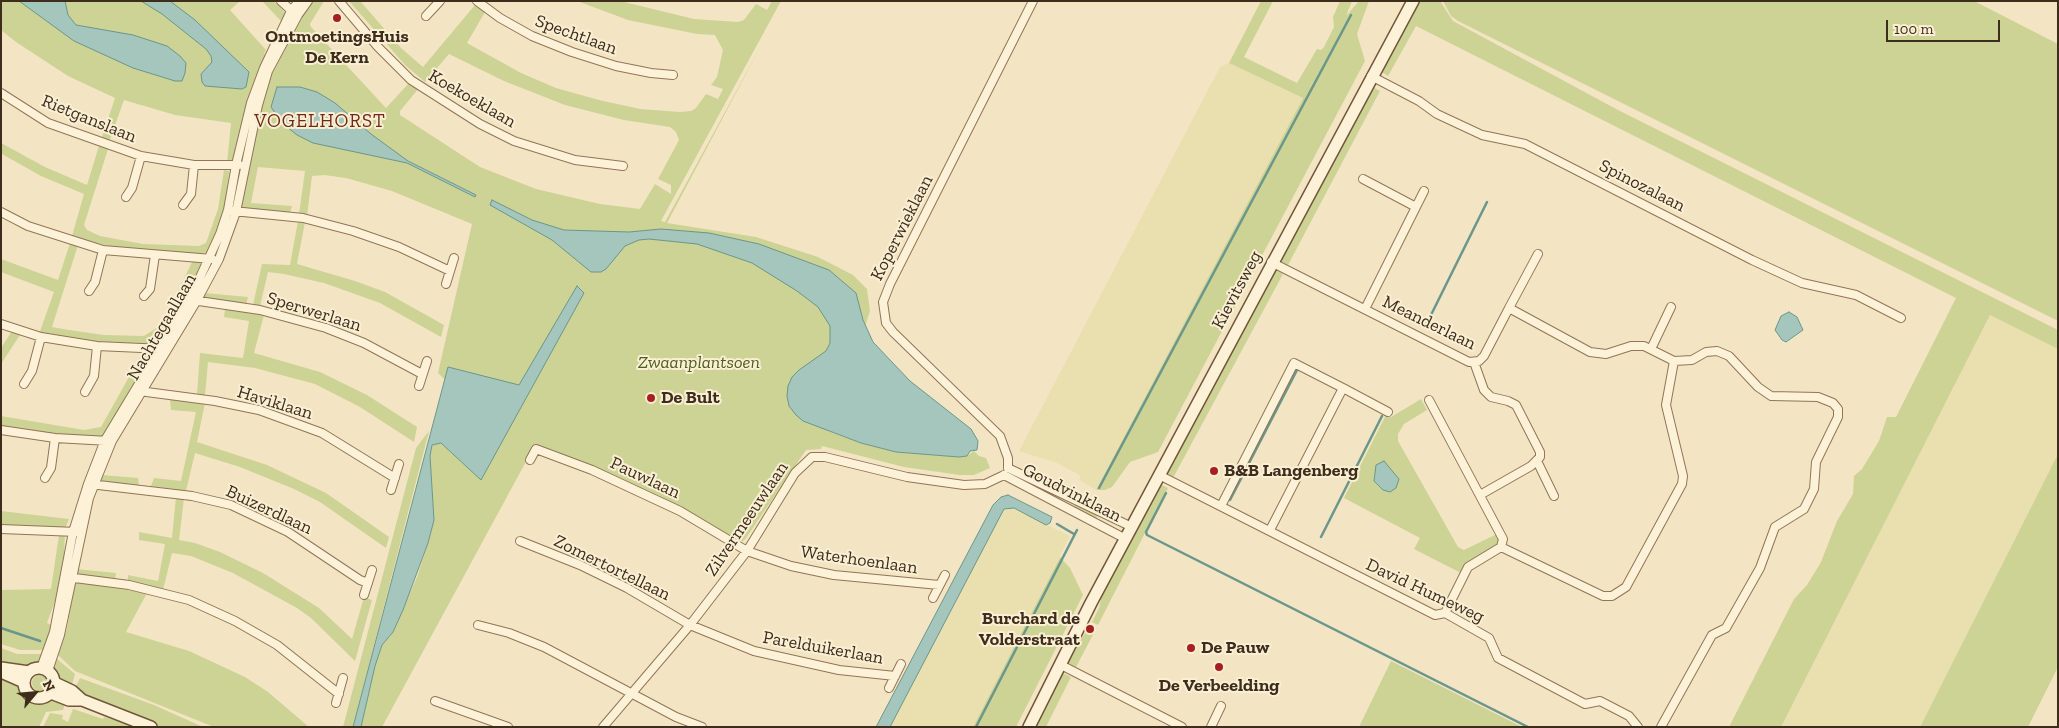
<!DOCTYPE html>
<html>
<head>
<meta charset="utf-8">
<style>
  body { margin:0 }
  #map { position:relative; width:2059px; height:728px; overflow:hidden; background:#f3e5c3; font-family:"Zilla Slab",serif }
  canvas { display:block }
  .frame { position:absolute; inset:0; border:2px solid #3e2d1d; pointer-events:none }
  .north { position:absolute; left:10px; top:668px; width:50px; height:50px; -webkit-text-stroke:4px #faefd3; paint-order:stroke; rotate:62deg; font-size:14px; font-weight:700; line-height:20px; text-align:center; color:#3e2d1d }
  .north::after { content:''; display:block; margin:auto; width:18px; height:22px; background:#3e2d1d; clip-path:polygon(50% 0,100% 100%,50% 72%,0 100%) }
  .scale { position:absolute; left:1886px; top:20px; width:114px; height:22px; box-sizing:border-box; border:2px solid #3e2d1d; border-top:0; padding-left:6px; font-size:15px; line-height:18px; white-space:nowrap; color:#3e2d1d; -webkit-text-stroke:4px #faefd3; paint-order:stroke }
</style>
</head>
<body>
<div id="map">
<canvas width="2059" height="728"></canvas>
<div class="frame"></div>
<div class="north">N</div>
<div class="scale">100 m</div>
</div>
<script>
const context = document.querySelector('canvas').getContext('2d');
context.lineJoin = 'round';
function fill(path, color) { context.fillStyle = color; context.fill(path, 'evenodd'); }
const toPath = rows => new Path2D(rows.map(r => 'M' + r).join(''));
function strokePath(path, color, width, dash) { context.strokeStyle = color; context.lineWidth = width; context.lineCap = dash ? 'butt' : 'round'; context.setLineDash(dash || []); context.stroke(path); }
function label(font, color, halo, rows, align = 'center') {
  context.font = font + ' "Zilla Slab",serif'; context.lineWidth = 4; context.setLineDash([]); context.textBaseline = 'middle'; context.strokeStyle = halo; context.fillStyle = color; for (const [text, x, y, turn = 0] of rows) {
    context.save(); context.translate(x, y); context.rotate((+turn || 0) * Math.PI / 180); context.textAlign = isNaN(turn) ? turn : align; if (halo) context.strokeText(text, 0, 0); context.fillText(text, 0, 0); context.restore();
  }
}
const farmland = toPath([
  [1229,63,1303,98,1096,490,1079,480,1081,476,1057,463,1019,451,1220,67],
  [1990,315,2058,349,2058,454,1920,727,1781,727],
  [1010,507,1070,536,973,727,890,727,1001,513,1004,509]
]);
const green = toPath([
  [1,1,240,1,230,10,266,50,264,54,277,59,291,31,311,1,324,1,310,24,311,27,386,108,410,82,419,88,400,111,400,115,480,167,536,189,600,204,640,209,655,184,671,194,671,185,658,179,679,140,676,132,670,127,624,120,565,105,504,81,449,54,425,82,405,65,349,1,360,1,401,48,423,67,475,5,485,12,467,43,521,73,556,88,599,100,640,109,680,112,691,111,696,108,706,94,718,99,723,89,711,85,717,77,723,50,715,35,697,34,628,20,577,1,620,1,694,19,738,22,744,20,756,4,767,10,772,1,781,1,661,221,665,222,761,46,667,223,756,237,818,257,853,275,867,289,870,311,839,408,828,431,861,443,896,452,959,457,967,456,974,451,979,456,986,458,990,468,974,475,960,475,904,467,822,446,821,449,806,450,746,538,743,541,738,541,660,496,610,473,535,445,382,727,361,727,375,666,382,645,393,632,417,577,428,543,434,520,430,456,432,445,441,443,481,480,505,434,496,430,438,373,472,224,392,191,346,178,324,175,312,176,307,216,299,214,305,171,258,167,251,203,292,206,290,213,239,209,250,152,240,134,232,163,227,163,231,123,175,115,124,100,109,142,101,140,115,98,68,76,16,42,1,30],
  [262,1,274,1,279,6,285,13,281,21],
  [1261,1,1273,1,1244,57,1297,83,1317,49,1321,50,1324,47,1334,27,1333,17,1340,1,1352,1,1346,16,1359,1,1369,1,1357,34,1365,61,1158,452,1130,462,1112,487,1105,490,1096,490,1303,98,1229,63],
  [1417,1,1440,1,1453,21,1618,110,2058,330,2058,349,1990,315,1781,727,1729,727,1794,599,1807,585,1821,562,1837,521,1853,494,1854,476,1862,469,1879,441,1887,417,1896,417,1956,298,1416,26,1388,76,1379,70],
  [1443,1,1974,1,2058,44,2058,321,1458,21,1451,16],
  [1371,86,1380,91,1288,265,1277,259],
  [1,143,45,167,87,185,99,146,108,149,84,225,87,230,100,236,143,244,199,246,206,243,218,209,224,170,229,171,225,207,209,253,155,253,119,249,72,236,84,194,41,176,2,154],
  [298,221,305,222,297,264,355,281,385,292,444,325,441,337,380,303,324,283,284,274,268,272,260,306,253,305,262,264,290,265],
  [70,243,78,245,52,327,69,330,104,335,144,336,158,327,169,310,193,260,201,261,202,266,185,301,161,343,155,346,103,344,39,334,54,292,1,272,1,259,58,280],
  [1272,268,1283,274,1173,478,1164,474],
  [205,293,248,297,246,305,201,299],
  [225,309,264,315,254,353,320,372,367,395,417,427,414,442,360,407,315,384,255,368,208,362,205,395,197,394,200,353,243,358,249,321,224,317],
  [12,331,20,335,1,364,1,348],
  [143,352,151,352,106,433,99,438,61,436,1,426,1,416,84,430,101,427],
  [170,399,205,403,197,442,267,465,326,493,389,537,386,548,320,502,294,489,240,467,195,453,186,491,151,486,154,478,181,481,196,412,171,410],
  [1421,399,1427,410,1404,424,1398,434,1398,441,1458,547,1464,550,1497,534,1499,539,1495,549,1469,562,1461,573,1414,549,1420,538,1344,498,1386,415,1391,417],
  [429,431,353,727,343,727,416,448],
  [2058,454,2058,667,2028,727,1920,727],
  [102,475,138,478,139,485,98,482],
  [1159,484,1168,488,1098,625,1092,622,1099,608,1103,591],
  [176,497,184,498,179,540,195,543,220,552,263,573,319,608,352,639,364,597,372,600,355,661,311,618,297,608,233,573,191,556,172,553,163,590,128,582,128,575,158,581,165,544,139,540,139,532,172,538],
  [1076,503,1098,514,1096,519,1073,508],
  [1,511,69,519,65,528,2,525],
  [59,535,65,535,63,570,58,601,55,601,47,623,53,626,46,650,20,650,1,644,1,590,51,589],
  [1060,557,1070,568,1083,595,1050,660,1016,727,973,727],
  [76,569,116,573,115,580,75,575],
  [75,582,147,593,126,632,189,651,245,677,268,692,309,727,214,727,75,671,58,655,67,629],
  [1090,626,1096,629,1076,667,1066,662],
  [1,648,17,654,44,654,39,663,25,669,1,662],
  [56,658,75,674,71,688,60,682,58,678,54,668],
  [1391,661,1522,727,1359,727],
  [1061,672,1071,677,1046,727,1033,727],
  '32 683a8 8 0 1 1 16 0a8 8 0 1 1-16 0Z',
  [1,676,21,685,27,696,33,700,43,701,53,698,66,701,63,710,46,712,39,727,1,727],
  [80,678,154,705,203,727,161,727,74,690],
  [73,709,103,719,104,717,140,727,43,727,50,713,63,715,62,719,68,722]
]);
const water = toPath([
  [19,1,65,1,68,15,76,25,133,35,167,46,180,56,186,63,185,73,182,81,175,81,133,68,74,41,19,1],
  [141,1,170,1,195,20,249,72,246,87,242,89,205,86,202,82,201,74,212,62,211,56,206,49,162,14,141,1],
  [277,87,300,87,317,92,335,103,371,134,408,161,476,195,475,197,407,163,313,143,297,135,282,123,271,107,277,87],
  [492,200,532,220,564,230,629,232,661,229,709,233,759,244,829,270,856,293,863,320,873,342,910,381,971,429,978,441,977,450,970,451,967,456,959,457,896,452,861,443,803,421,796,415,789,406,787,396,788,386,792,377,799,370,826,351,830,343,830,326,818,307,797,291,752,263,697,244,649,239,639,240,625,246,606,269,601,272,591,272,552,240,490,205,492,200],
  [577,286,584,293,481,480,441,443,432,445,430,456,434,520,428,543,403,610,393,632,382,645,375,666,361,727,353,727,448,367,519,385,577,286],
  [1789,312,1797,317,1803,330,1786,342,1782,340,1775,330,1781,316,1789,312],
  [1384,461,1399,479,1396,488,1390,492,1383,490,1374,481,1376,465,1384,461],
  [1008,495,1052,517,1050,523,1046,525,1014,508,1004,509,890,727,876,727,993,505,1001,497,1008,495]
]);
const stream = toPath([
  [1427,323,1487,202],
  [1099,488,1351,15],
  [1166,493,1146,532,1147,535,1528,727],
  [1230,500,1297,370],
  [1057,524,1074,534],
  [1321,537,1382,416],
  [1,628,40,641],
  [976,727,1077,530]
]);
const street = toPath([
  [281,1,294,13],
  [339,1,378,47,411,80,480,124,514,141,575,160,623,166],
  [477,1,500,18,532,36,572,52,616,66,651,73,673,75],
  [426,16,440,1],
  [1371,76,1419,101,1437,114,1482,135,1525,144,1752,260,1802,283,1856,295,1901,318],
  [1,93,48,123,141,156,194,165,239,165],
  [1363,179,1416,207],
  [126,197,132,188,141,156],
  [183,205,191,194,194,165],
  [233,211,303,218,353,231,399,247,450,271],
  [1,212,28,226,103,250,212,259],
  [1271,262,1469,362,1479,361,1484,356,1509,308,1590,352,1606,354,1631,346,1644,346,1674,361,1692,360,1706,352,1717,351,1729,356,1758,387,1771,396,1818,397,1833,403,1838,409,1838,417,1816,462,1814,489,1804,509,1775,527,1760,568,1726,628,1712,635,1661,727],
  [446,284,454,258],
  [89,291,95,282,103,250],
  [144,296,150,289,155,255],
  [192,300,260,310,326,328,364,343,422,374],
  [1509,308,1538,254],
  [1365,309,1424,191],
  [1,324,41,337,97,346,164,349],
  [1651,349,1671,307],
  [1474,362,1484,390,1491,397,1508,401,1516,405,1540,452,1540,457,1531,466,1480,495],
  [24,384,32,371,41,337],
  [419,386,427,361],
  [139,391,215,401,259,410,322,433,395,478],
  [85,392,94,376,97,346],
  [1429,400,1503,539,1501,547,1468,567,1445,613],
  [1,430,55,438,109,441],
  [530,460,536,449,592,470,680,511,747,551,791,566,834,575,939,585],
  [1537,461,1554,496],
  [1008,468,1008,458,1000,436,893,332,886,323,883,302,890,284,1033,1],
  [1008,468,1132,527],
  [1004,475,1126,539],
  [1159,475,1435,615,1445,613,1489,638,1498,658,1585,704,1600,701,1629,716,1638,727],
  [45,478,51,468,55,438],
  [90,484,192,496,231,505,288,532,360,580,368,583],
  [391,490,399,464],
  [1221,506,1294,363,1343,388],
  [1,529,77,532],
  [1270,530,1343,388,1388,412],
  [520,541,580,565,627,588,690,625,754,651,839,670,895,676],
  [1501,547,1603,596,1612,596,1626,587,1682,484,1683,476,1666,405,1674,361],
  [67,577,129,585,189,600,235,621,277,645,339,694],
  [364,595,372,570],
  [933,598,945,575],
  [478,625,509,633,544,647,676,717,702,727],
  [1061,665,1182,727],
  [41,668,54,632,73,532,88,484,105,440,190,299,220,234,228,210,236,165,251,103,264,68,291,11,299,1],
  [48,671,60,635,89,498,112,441,196,302,219,259,236,212,258,105,268,71,298,15,308,1],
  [889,688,901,664],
  [435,701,508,727],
  [336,703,343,678],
  [603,727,690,625,747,551,795,473,812,457,825,457,907,477,964,485,985,484,1004,475],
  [1211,727,1221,706]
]);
const secondary = toPath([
  '24 683a15 15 0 1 1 30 0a15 15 0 1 1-30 0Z',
  [1,668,29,672],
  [1,672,24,682],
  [55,683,72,691,82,700],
  [51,693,69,700,82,700,151,727],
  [1029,727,1091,603,1413,1]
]);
const markers = [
  [337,18,5,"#a71f20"],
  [651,398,5,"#a71f20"],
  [1214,471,5,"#a71f20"],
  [1090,629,5,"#a71f20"],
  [1191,648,5,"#a71f20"],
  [1219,667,5,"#a71f20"]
];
const streetNames = [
  ["Spechtlaan",576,35,20],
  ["Koekoeklaan",472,99,30],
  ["Rietganslaan",89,119,22],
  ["Spinozalaan",1642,186,27],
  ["Koperwieklaan",902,228,-63],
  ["Kievitsweg",1237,290,-62],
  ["Sperwerlaan",314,312,17],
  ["Meanderlaan",1429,323,26],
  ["Nachtegaallaan",162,327,-60],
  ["Haviklaan",275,403,17],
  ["Pauwlaan",645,478,25],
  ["Goudvinklaan",1072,493,27],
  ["Buizerdlaan",269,510,25],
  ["Zilvermeeuwlaan",747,519,-56],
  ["Waterhoenlaan",859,560,8],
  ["Zomertortellaan",612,568,26],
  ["David Humeweg",1425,591,25],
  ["Parelduikerlaan",823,648,10]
];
const poiNames = [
  ["OntmoetingsHuis",337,37,"center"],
  ["De Kern",337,58,"center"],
  ["De Bult",661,398],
  ["B&B Langenberg",1224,471],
  ["Burchard de",1080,619,"right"],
  ["Volderstraat",1080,640,"right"],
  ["De Pauw",1201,648],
  ["De Verbeelding",1219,686,"center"]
];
const parkNames = [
  ["Zwaanplantsoen",699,363]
];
const neighbourhoodNames = [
  ["VOGELHORST",320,122]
];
fill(farmland, '#eae0af');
fill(green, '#ccd395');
fill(water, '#a5c6bc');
strokePath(water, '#6b968b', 1);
strokePath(stream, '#6b968b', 2.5);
strokePath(street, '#907557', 10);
strokePath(secondary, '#72563a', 14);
strokePath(street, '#fdf1d7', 8);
strokePath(secondary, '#fdf1d7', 11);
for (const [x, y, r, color] of markers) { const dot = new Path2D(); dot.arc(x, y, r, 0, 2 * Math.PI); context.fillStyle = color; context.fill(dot); strokePath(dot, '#faefd3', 2); }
label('18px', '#3e2d1d', '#faefd3', streetNames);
label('bold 18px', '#3e2d1d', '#faefd3', poiNames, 'left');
label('italic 18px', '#4e5d21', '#faefd3', parkNames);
context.letterSpacing = '1px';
label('19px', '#712917', '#faefd3', neighbourhoodNames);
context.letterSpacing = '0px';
</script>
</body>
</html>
